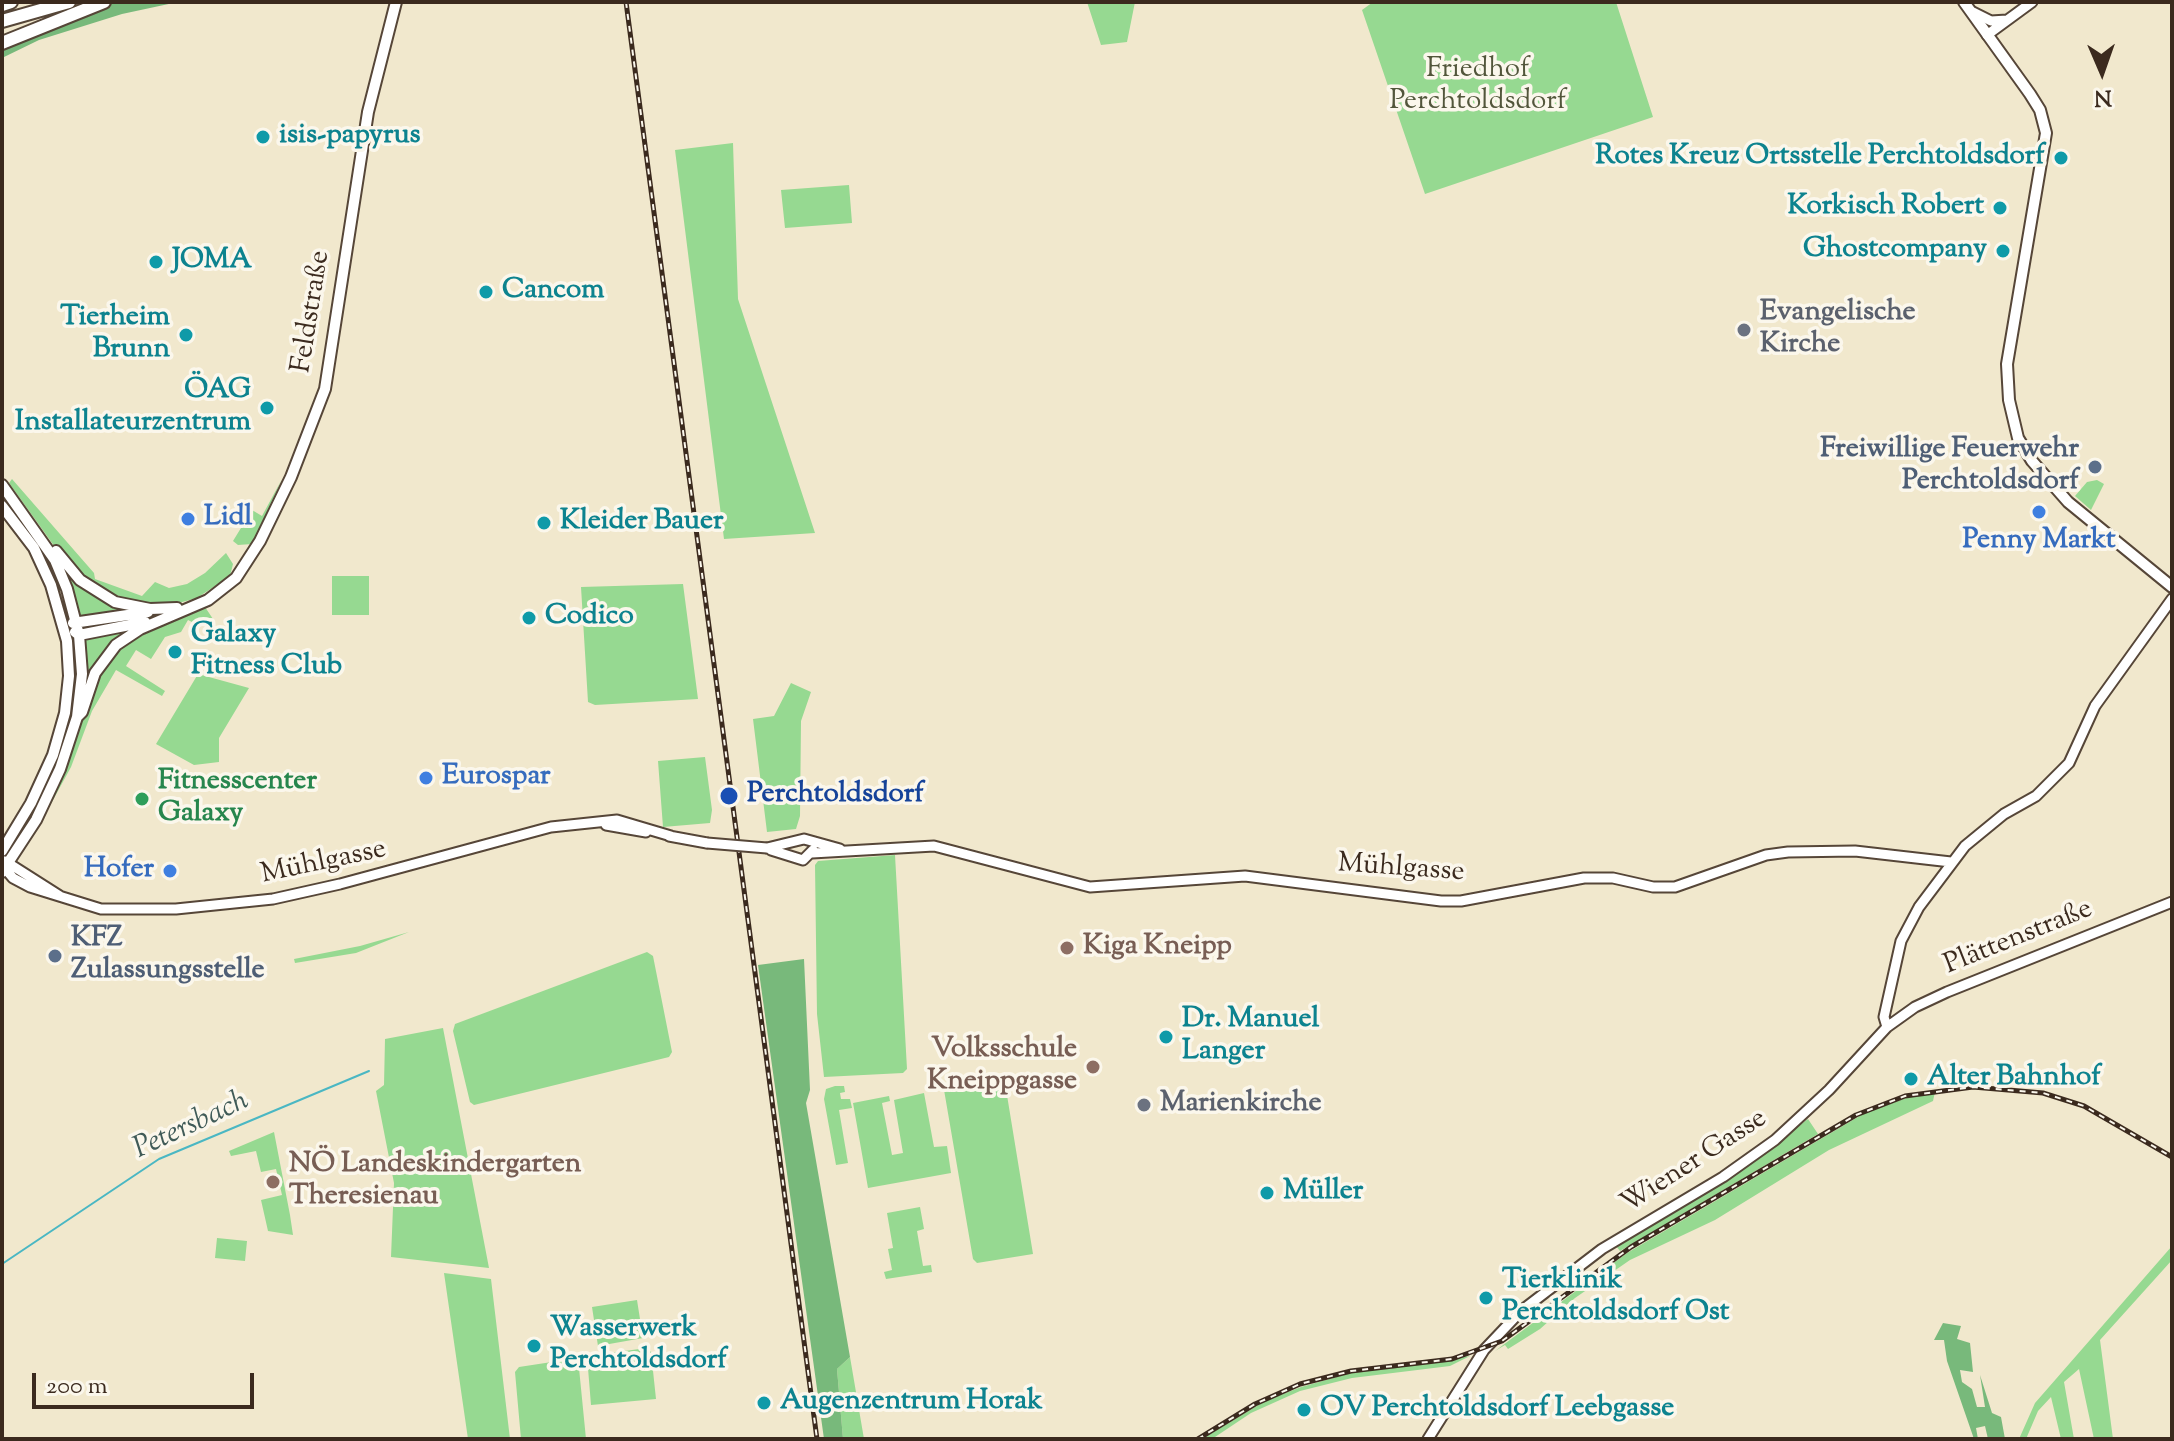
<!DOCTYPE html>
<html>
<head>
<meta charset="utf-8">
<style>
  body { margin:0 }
  #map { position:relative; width:2174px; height:1441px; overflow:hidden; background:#f1e8cd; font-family:"Sorts Mill Goudy",serif }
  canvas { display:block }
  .frame { position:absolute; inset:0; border:4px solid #3b2a1e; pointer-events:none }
  .north { position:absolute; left:2062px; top:32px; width:80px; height:80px; -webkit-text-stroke:6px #fbf7ec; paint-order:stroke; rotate:178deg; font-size:22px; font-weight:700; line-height:32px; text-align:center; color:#3b2a1e }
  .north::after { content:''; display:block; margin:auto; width:28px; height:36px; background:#3b2a1e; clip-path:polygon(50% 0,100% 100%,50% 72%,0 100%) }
  .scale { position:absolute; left:32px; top:1373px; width:222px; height:36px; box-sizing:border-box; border:4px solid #3b2a1e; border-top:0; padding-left:10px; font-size:24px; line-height:28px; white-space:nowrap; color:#3b2a1e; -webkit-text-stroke:6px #fbf7ec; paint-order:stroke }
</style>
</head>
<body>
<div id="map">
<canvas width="2174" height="1441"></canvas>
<div class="frame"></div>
<div class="north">N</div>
<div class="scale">200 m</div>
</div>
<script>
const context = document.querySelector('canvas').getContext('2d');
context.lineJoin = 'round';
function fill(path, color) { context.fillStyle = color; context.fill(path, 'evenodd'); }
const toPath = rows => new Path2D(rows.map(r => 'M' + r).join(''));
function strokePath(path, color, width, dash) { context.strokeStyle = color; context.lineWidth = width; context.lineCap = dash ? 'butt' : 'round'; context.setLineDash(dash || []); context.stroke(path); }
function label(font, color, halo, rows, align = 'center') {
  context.font = font + ' "Sorts Mill Goudy",serif'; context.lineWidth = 7; context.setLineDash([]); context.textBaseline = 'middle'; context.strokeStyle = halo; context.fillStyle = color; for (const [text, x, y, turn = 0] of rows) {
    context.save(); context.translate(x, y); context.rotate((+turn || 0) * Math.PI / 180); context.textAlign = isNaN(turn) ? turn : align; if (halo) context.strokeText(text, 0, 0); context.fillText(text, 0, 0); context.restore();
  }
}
const green = toPath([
  [1087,2,1135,2,1127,42,1101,45],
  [1373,2,1616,2,1653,117,1425,194,1362,10],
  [733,143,738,299,815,533,724,539,675,150],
  [849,185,852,223,785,228,781,190],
  [12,479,94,573,95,579,142,596,155,582,169,588,187,584,205,573,226,553,233,564,230,576,197,598,175,604,157,606,116,599,83,578,57,550,9,483],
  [282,479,252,544,238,545,233,541,252,510,262,516],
  [2097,480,2104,484,2091,510,2075,496,2087,482],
  [69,574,124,609,124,611,80,617,66,575],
  [332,576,369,576,369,615,332,615],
  [683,584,698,699,595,705,588,702,581,587],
  [205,607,213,619,211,627,197,619,194,623,188,620,181,632,165,637,151,659,136,650,126,666,165,691,162,696,116,670,92,711,71,767,47,811,45,810,74,744,102,668,125,643],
  [134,626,102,655,85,683,84,638],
  [198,674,249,688,219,738,219,762,194,765,156,744],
  [791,683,811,692,801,721,800,816,796,829,767,832,753,719,774,716],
  [705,757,712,810,710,823,663,827,658,761],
  [895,855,907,1069,903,1073,824,1077,817,1014,815,865,818,861],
  [409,932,356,953,295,963,294,959,360,946],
  [647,952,653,956,672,1052,669,1057,474,1105,470,1102,453,1031,455,1024],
  [443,1028,489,1268,391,1257,394,1183,376,1091,384,1085,385,1039],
  [1005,1083,1033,1254,977,1263,973,1259,943,1084],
  [835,1086,844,1086,845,1092,840,1093,841,1099,850,1099,852,1108,839,1110,848,1163,836,1165,824,1099,826,1089],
  [1935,1092,1933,1101,1829,1150,1715,1220,1630,1260,1575,1298,1540,1329,1508,1349,1505,1345,1495,1351,1627,1253,1863,1114,1914,1095],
  [924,1093,934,1147,947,1146,951,1173,868,1188,853,1103,889,1096,890,1101,882,1103,892,1155,903,1153,894,1100],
  [1808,1119,1818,1134,1620,1251,1616,1246,1714,1189],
  [274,1132,290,1215,293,1235,268,1231,261,1200,282,1195,276,1169,261,1172,256,1151,231,1156,229,1151],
  [920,1207,924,1229,917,1231,923,1266,931,1265,932,1272,886,1279,884,1272,892,1270,888,1249,893,1248,887,1213],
  [217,1238,247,1241,245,1261,215,1258],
  [2172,1246,2172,1260,2100,1340,2113,1439,2094,1439,2079,1369,2064,1382,2074,1439,2061,1439,2051,1397,2038,1411,2026,1439,2019,1439,2035,1403],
  [444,1273,491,1279,510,1439,468,1439],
  [637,1300,643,1338,598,1346,592,1307],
  [647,1348,651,1352,656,1399,591,1405,587,1356],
  [1470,1356,1450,1366,1352,1378,1300,1391,1251,1413,1212,1439,1202,1439,1265,1401,1301,1387,1351,1373],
  [850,1357,864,1439,843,1439,837,1369],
  [578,1358,586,1439,521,1439,515,1372,519,1367]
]);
const forest = toPath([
  [114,2,178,2,122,14,39,40,2,58,2,48],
  [804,959,810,1090,806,1103,850,1357,837,1369,843,1439,824,1439,758,965],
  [1943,1323,1961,1326,1957,1339,1970,1343,1973,1372,1960,1370,1962,1382,1972,1389,1977,1407,1985,1407,1980,1375,1992,1413,2001,1417,2005,1439,1988,1439,1985,1426,1976,1428,1978,1439,1974,1439,1947,1361,1944,1340,1934,1340]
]);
const stream = toPath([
  [2,1264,159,1159,369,1071]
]);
const secondary = toPath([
  [1973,12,1991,21,2007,20],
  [1987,35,2032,2],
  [606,825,646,832],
  [669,836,707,843],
  [767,848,804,839,840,849],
  [771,850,803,860,813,850],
  [812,853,934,846,1090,887,1245,876,1441,901,1461,901,1584,878,1613,878,1653,887,1675,887,1766,855,1788,852,1855,851,1951,862],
  [5,861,60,896],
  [2,865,13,878,30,887,101,909,176,909,273,899,340,884,551,827,617,820,671,836],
  [1887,1027,1884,1017,1901,941,1919,907,1965,846,2004,814,2036,796,2069,763,2095,706,2172,599],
  [1428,1439,1484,1350,1521,1311,1602,1249,1723,1177,1775,1140,1829,1090,1887,1027,1915,1007,1947,992,2172,902]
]);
const primary = toPath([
  [1964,2,2030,94,2040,110,2046,133,2007,364,2009,400,2018,438,2032,461,2068,502,2172,587],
  [2,485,55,560,67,589,79,635,82,674,77,717,60,769,36,820,2,872],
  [2,506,34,548,51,585,67,641,69,676,65,713,53,755,31,803,2,851],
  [56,551,80,580,115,602,150,609,177,608],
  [73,623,148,612],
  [75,632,79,635,145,622],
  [77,717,82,712,95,673,116,645,140,629,208,600,236,578,260,541,291,477,325,389,368,112,396,2]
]);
const highway = toPath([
  [2,5,11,2],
  [2,21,69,2],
  [2,43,104,2]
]);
const rail = toPath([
  [626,2,817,1439],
  [1198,1439,1255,1404,1300,1384,1351,1371,1452,1359,1502,1341,1631,1247,1856,1115,1905,1096,1973,1087,2043,1093,2084,1106,2172,1157]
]);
const secondaryBridge = toPath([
  [707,843,767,848]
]);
const markers = [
  [263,137,8,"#0f9aa8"],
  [2061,158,8,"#0f9aa8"],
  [2000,208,8,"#0f9aa8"],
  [2003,251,8,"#0f9aa8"],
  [156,262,8,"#0f9aa8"],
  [486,292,8,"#0f9aa8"],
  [1744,330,8,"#6b7280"],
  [186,335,8,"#0f9aa8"],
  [267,408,8,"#0f9aa8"],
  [2095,467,8,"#5c6f8a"],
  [2039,512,8,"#3f7fe0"],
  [188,519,8,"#3f7fe0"],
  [544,523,8,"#0f9aa8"],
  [529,618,8,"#0f9aa8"],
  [175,652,8,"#0f9aa8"],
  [426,778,8,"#3f7fe0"],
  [729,796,10,"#1a4fb4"],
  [142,799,8,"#2e9e5b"],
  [170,871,8,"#3f7fe0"],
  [1067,948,8,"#8d6e63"],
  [55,956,8,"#5c6f8a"],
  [1166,1037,8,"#0f9aa8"],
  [1093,1067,8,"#8d6e63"],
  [1911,1079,8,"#0f9aa8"],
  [1144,1105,8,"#6b7280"],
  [273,1182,8,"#8d6e63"],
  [1267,1193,8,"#0f9aa8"],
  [1486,1298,8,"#0f9aa8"],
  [534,1346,8,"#0f9aa8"],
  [764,1403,8,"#0f9aa8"],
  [1304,1410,8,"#0f9aa8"]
];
const parkNames = [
  ["Friedhof",1478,71],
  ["Perchtoldsdorf",1478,103]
];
const cultureNames = [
  ["isis-papyrus",279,137],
  ["Rotes Kreuz Ortsstelle Perchtoldsdorf",2045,158,"right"],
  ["Korkisch Robert",1984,208,"right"],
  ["Ghostcompany",1987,251,"right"],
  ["JOMA",172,262],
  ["Cancom",502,292],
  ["Tierheim",170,319,"right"],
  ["Brunn",170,351,"right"],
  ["ÖAG",251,392,"right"],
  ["Installateurzentrum",251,424,"right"],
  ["Kleider Bauer",560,523],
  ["Codico",545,618],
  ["Galaxy",191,636],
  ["Fitness Club",191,668],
  ["Dr. Manuel",1182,1021],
  ["Langer",1182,1053],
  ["Alter Bahnhof",1927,1079],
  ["Müller",1283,1193],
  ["Tierklinik",1502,1282],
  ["Perchtoldsdorf Ost",1502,1314],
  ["Wasserwerk",550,1330],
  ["Perchtoldsdorf",550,1362],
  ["Augenzentrum Horak",780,1403],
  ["OV Perchtoldsdorf Leebgasse",1320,1410]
];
const streetNames = [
  ["Feldstraße",313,312,-81],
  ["Mühlgasse",324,864,-12],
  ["Mühlgasse",1401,870,4],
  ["Plättenstraße",2019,939,-22],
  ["Wiener Gasse",1695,1163,-33]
];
const worshipNames = [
  ["Evangelische",1760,314],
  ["Kirche",1760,346],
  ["Marienkirche",1160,1105]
];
const serviceNames = [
  ["Freiwillige Feuerwehr",2079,451],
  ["Perchtoldsdorf",2079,483],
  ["KFZ",71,940,"left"],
  ["Zulassungsstelle",71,972,"left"]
];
const shopNames = [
  ["Lidl",204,519],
  ["Penny Markt",2039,542,"center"],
  ["Eurospar",442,778],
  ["Hofer",154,871,"right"]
];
const leisureNames = [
  ["Fitnesscenter",158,783],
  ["Galaxy",158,815]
];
const transitNames = [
  ["Perchtoldsdorf",747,796]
];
const educationNames = [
  ["Kiga Kneipp",1083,948],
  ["Volksschule",1077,1051,"right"],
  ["Kneippgasse",1077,1083,"right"],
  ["NÖ Landeskindergarten",289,1166],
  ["Theresienau",289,1198]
];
const waterNames = [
  ["Petersbach",192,1127,-25]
];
fill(green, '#96d991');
fill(forest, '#78b97b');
strokePath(stream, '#4ab7c3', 2);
strokePath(secondary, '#564638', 13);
strokePath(primary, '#564638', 14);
strokePath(highway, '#564638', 16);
strokePath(secondary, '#fff', 9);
strokePath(primary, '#fff', 10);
strokePath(highway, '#fff', 12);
strokePath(rail, '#3b2a1e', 5);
strokePath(rail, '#fbf7ec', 2, [6]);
strokePath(secondaryBridge, '#564638', 13, []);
strokePath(secondaryBridge, '#fff', 9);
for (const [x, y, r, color] of markers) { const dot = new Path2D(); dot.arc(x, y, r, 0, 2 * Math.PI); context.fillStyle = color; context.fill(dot); strokePath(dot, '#fbf7ec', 3); }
label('28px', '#52563b', '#fbf7ec', parkNames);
label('bold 28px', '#0d838f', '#fbf7ec', cultureNames, 'left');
label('28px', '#3b2a1e', '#fbf7ec', streetNames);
label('bold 28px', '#5b616d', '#fbf7ec', worshipNames, 'left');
label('bold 28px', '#4e5e75', '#fbf7ec', serviceNames, 'right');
label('bold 28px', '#366cbe', '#fbf7ec', shopNames, 'left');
label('bold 28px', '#27864d', '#fbf7ec', leisureNames, 'left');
label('bold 28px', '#164399', '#fbf7ec', transitNames, 'left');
label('bold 28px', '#785e54', '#fbf7ec', educationNames, 'left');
label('italic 30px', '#405b58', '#fbf7ec', waterNames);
</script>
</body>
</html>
